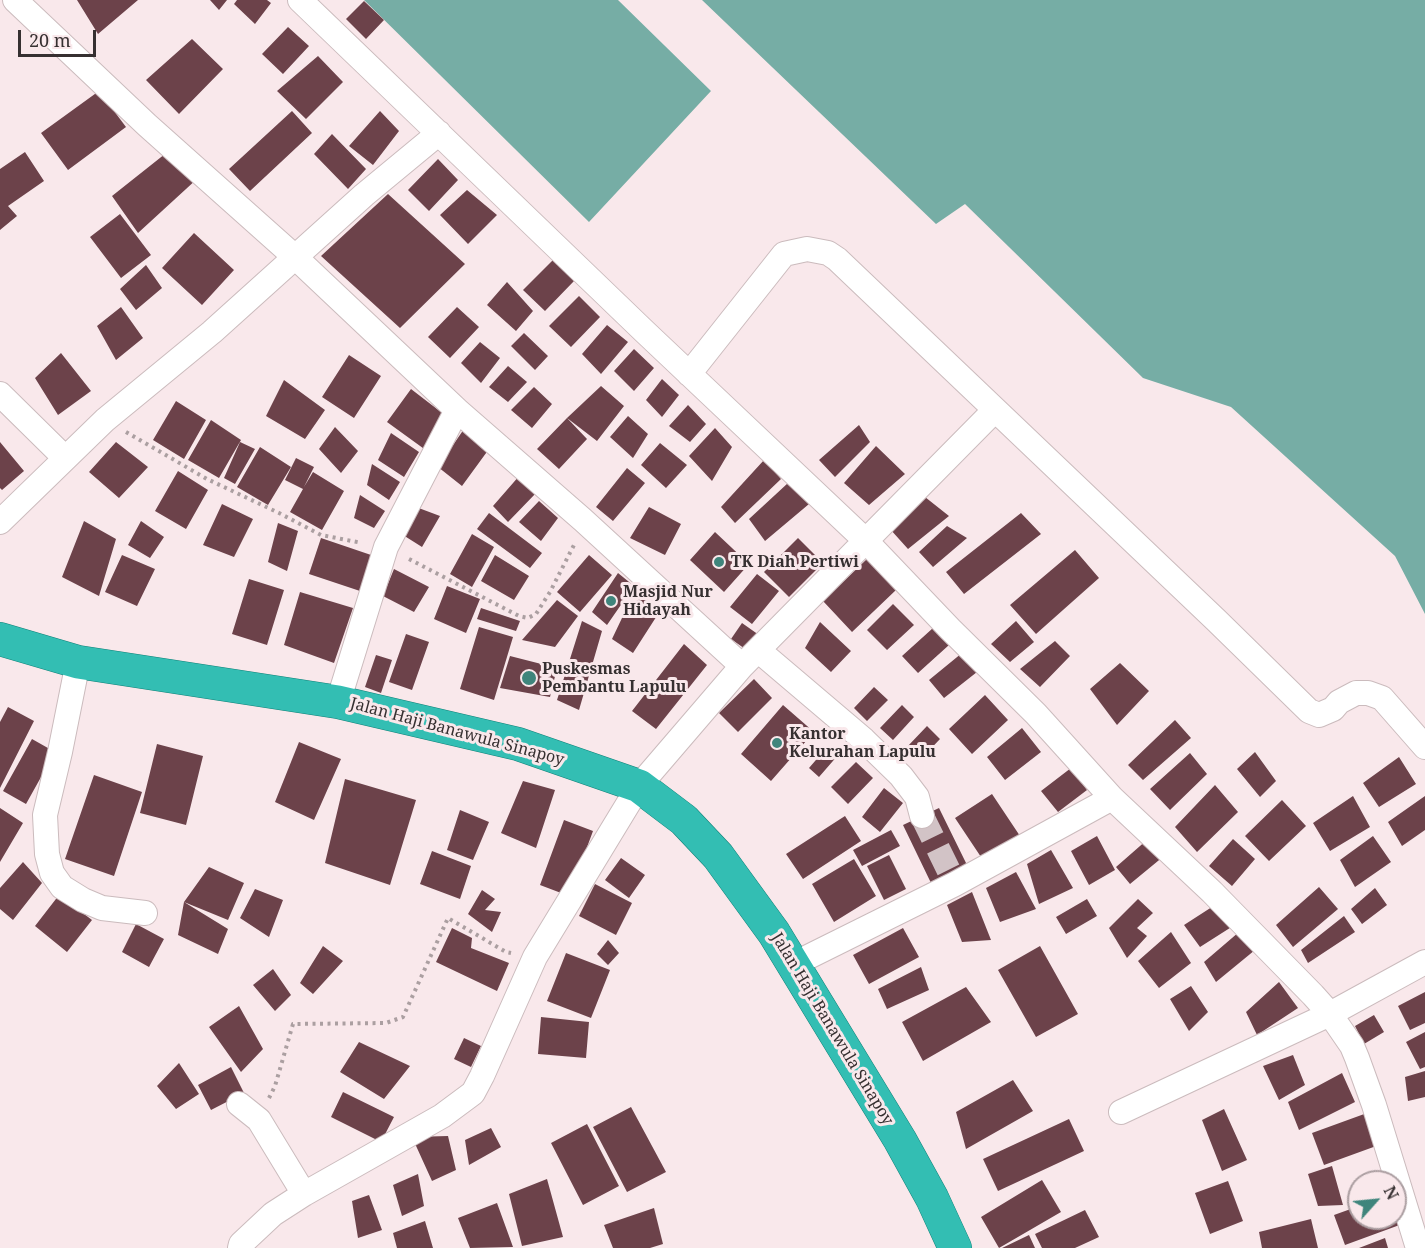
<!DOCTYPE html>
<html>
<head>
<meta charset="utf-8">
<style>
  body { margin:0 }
  #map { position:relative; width:1425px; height:1248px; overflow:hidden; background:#f9e8eb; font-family:"Noto Serif",serif }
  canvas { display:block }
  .north { position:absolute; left:1347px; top:1170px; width:60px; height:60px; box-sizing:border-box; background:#f9e8eb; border:2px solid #ab9ea1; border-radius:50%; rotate:63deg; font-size:16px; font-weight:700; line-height:24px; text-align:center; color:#363031 }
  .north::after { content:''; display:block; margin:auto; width:21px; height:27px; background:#3f857c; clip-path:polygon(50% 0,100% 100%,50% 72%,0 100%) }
  .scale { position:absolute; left:18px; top:30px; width:78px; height:27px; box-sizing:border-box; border:3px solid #363031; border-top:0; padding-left:8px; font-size:18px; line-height:21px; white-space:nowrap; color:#363031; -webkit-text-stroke:4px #f9e8eb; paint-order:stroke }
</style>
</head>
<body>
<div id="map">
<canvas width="1425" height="1248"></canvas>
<div class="north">N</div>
<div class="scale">20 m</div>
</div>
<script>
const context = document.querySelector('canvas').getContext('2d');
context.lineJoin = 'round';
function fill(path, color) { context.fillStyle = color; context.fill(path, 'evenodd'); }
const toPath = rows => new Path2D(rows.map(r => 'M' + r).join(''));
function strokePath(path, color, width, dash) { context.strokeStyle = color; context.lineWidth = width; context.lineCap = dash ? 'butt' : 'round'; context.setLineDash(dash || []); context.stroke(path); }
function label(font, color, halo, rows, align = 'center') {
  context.font = font + ' "Noto Serif",serif'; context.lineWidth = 6; context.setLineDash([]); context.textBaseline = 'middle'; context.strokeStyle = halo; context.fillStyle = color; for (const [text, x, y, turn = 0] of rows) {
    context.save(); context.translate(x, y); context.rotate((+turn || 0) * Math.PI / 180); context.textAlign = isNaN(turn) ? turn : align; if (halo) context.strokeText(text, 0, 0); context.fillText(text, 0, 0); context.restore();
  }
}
const water = toPath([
  [364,0,618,0,711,91,589,222],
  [702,0,1425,0,1425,614,1395,556,1231,407,1143,378,965,204,936,224]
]);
const building = toPath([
  [77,0,138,0,98,34],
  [210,0,227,0,219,10],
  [237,0,267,0,271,3,255,24,234,4],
  [364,1,384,20,366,39,346,19],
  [288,27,309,46,283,74,262,54],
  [192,39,223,69,179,114,146,80],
  [318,56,343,82,306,119,277,91],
  [99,91,126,127,68,170,41,133],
  [292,111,312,133,250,191,229,169],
  [380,111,399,131,373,165,349,146],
  [332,134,366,169,348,189,314,154],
  [170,150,198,178,138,233,112,196],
  [25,152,44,181,8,206,17,216,0,230,0,169],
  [438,159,458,180,429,211,408,190],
  [467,190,497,215,468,244,440,215],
  [388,194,465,264,400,328,321,256],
  [120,214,151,255,121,278,90,237],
  [194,233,234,270,202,305,162,268],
  [553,260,574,281,545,311,523,290],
  [146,265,162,288,136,310,120,289],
  [507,282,533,311,516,331,487,305],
  [579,296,600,317,571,347,549,326],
  [121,307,143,338,116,360,97,326],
  [457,307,479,327,450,358,428,337],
  [607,325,628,342,601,374,582,354],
  [524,333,548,356,535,370,511,346],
  [480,342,500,358,481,383,461,363],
  [634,349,654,368,634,391,614,371],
  [61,353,91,391,58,415,35,378],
  [349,355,381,376,354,418,322,397],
  [508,366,527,382,508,402,489,387],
  [662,379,679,395,662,417,646,400],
  [284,380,325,410,305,439,266,416],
  [601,386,624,406,597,441,567,418,587,439,559,469,537,449,567,418],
  [534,387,552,404,532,428,511,410],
  [411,389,450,419,427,451,387,422],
  [176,401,206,420,184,459,153,440],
  [688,405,706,424,690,442,669,426],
  [628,416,648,434,633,458,610,437],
  [211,420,241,440,219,478,188,460],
  [859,425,870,442,835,477,819,460],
  [335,427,358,451,341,473,319,449],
  [715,428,732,447,712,481,689,456],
  [464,429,489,449,462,486,438,467],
  [391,433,419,452,404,477,378,460],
  [0,442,24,471,2,490,0,488],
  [116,442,148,467,119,498,89,472],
  [240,442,255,449,235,484,224,478],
  [660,443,687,465,666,488,641,465],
  [876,446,905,474,869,505,844,483],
  [260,447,291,467,268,505,237,487],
  [296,458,314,467,304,487,313,472,344,491,322,530,290,512,303,489,285,480],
  [764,460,781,479,735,523,721,507],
  [372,464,400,482,389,500,367,485],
  [627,468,645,483,613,521,596,507],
  [178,471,208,490,186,529,155,511],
  [520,475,537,492,508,522,493,506],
  [788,483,809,504,765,541,749,519],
  [360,495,385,511,374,528,354,518],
  [925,497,949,516,908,549,890,529],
  [539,501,558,518,541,541,519,522],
  [222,504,253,519,234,557,203,545],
  [416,507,440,516,422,547,403,535],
  [649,507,681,524,665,555,630,538],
  [489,513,542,553,530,568,477,529],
  [1021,513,1041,534,964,594,946,572],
  [84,521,116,539,99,596,62,577],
  [141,521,164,537,150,558,128,545],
  [278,523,298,531,287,571,268,562],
  [947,526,967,538,933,567,919,552],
  [715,532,749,564,724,592,690,560],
  [472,534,494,547,472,587,450,574],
  [321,538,374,556,363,592,309,574],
  [798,538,823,563,789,597,764,572],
  [1075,550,1099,578,1036,634,1010,605],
  [122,555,155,569,137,606,105,592],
  [495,555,529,576,514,600,481,581],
  [589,555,612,575,580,612,557,592],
  [867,559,896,590,852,632,823,601],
  [394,569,429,587,414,612,383,596],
  [618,573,634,586,607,625,592,612],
  [757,574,779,591,752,624,730,607],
  [249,579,284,590,267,645,232,634],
  [447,586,480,599,466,633,434,619],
  [300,592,353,608,334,663,284,645],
  [642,594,660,611,633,653,612,639,622,618],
  [557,600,578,616,555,647,522,640],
  [893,604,914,625,887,650,867,630],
  [481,608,520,621,516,631,477,619],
  [582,621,602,631,579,710,557,700],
  [1016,621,1034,642,1010,662,991,644],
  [820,622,851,651,831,672,805,648],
  [742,623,759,635,748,651,731,639],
  [479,627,513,637,494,700,460,689],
  [933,628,949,645,918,673,902,656],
  [406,634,429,642,412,690,389,682],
  [1055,641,1070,656,1040,687,1020,669],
  [684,644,707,665,656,729,632,711],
  [962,653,977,672,944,698,929,680],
  [376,655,392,660,381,693,365,687],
  [510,656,557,668,550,697,500,688],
  [1120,663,1149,691,1117,725,1090,689],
  [754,679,772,698,738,732,719,713],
  [874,687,888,700,867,721,854,708],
  [985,695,1008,720,972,754,949,729],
  [783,705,814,732,771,781,741,754],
  [902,705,914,717,893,740,880,728],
  [8,707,34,721,0,788,0,722],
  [1175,720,1191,738,1143,780,1128,765],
  [927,726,940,739,920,760,907,747],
  [1022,728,1041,752,1005,780,987,757],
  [32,739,55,752,26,804,3,791],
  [299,742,341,759,314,820,275,802],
  [157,744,203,756,186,825,140,813],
  [828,746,839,754,819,777,809,768],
  [1255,752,1276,781,1260,797,1237,769],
  [1190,753,1207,774,1170,810,1150,789],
  [1399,757,1416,784,1379,807,1363,783],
  [856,762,873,778,848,804,831,787],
  [1071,768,1087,790,1058,812,1041,791],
  [94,775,142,792,114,876,65,859],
  [345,779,416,800,390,885,325,863],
  [523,781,555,790,536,848,501,833],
  [1215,785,1238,812,1197,852,1175,827],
  [884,788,903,803,880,832,862,817],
  [992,794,1020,836,983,860,955,818],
  [1353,796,1370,827,1330,851,1313,823],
  [1425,796,1425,830,1402,846,1388,822],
  [1282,800,1306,826,1269,861,1245,836],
  [0,808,23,823,0,862],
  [939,808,967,865,931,883,903,825],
  [460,810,489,822,473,860,447,850],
  [845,816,861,841,803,879,786,854],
  [564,820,593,831,569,896,540,885],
  [891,830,900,846,862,866,853,850],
  [1097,836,1115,870,1089,885,1071,851],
  [1373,836,1391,862,1355,887,1340,860],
  [1148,839,1164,856,1130,884,1116,867],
  [1233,839,1255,859,1232,886,1209,866],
  [1051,850,1073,888,1039,904,1027,864],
  [432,851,471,866,460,899,420,884],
  [889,855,906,889,884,900,867,866],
  [621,858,645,875,629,898,605,880],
  [854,859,876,896,834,922,812,884],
  [23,862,42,883,13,920,0,909,0,888],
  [209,867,244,883,228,920,184,902,228,929,218,954,178,935,184,902],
  [1016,872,1036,909,1000,922,986,888],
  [595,884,632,903,616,935,579,916],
  [1319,887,1338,909,1293,947,1276,925],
  [1375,888,1387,905,1362,924,1351,909],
  [255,889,283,900,269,937,240,918],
  [482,890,495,899,485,910,501,912,492,932,468,914],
  [972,892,991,940,962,942,947,905],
  [59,895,92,920,67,952,35,926],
  [1087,899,1097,916,1066,934,1056,917],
  [1138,899,1153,913,1137,928,1147,936,1127,958,1109,928],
  [1215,905,1233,926,1200,947,1184,925],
  [1344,916,1355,932,1308,963,1301,950],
  [136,924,164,939,149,967,122,952],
  [452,928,472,938,471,948,509,963,497,991,436,962],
  [903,928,919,957,869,984,853,955],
  [1171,932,1191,963,1159,988,1138,961],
  [1239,932,1255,950,1216,982,1204,962],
  [608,940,619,953,608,965,597,954],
  [323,946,343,961,313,994,300,983],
  [1040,946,1078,1014,1036,1037,998,970],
  [566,953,610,970,591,1018,547,1001],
  [921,967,929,990,887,1009,878,989],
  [273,969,291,995,275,1011,253,985],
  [1279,982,1298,1008,1257,1035,1246,1012],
  [1191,986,1208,1012,1189,1031,1170,999],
  [966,987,991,1022,923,1061,902,1022],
  [1425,992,1425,1023,1410,1030,1398,1006],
  [239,1006,263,1049,241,1072,209,1027],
  [1374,1015,1384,1032,1364,1044,1355,1026],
  [541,1017,589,1022,586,1058,538,1054],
  [1425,1032,1425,1067,1420,1069,1406,1042],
  [464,1038,481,1046,471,1067,454,1059],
  [359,1042,410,1066,384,1099,340,1072],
  [1293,1055,1305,1085,1279,1100,1263,1066],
  [179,1063,199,1094,176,1109,157,1086],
  [231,1067,244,1093,211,1110,198,1085],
  [1425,1071,1425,1097,1408,1101,1405,1077],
  [1342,1073,1355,1102,1299,1130,1288,1102],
  [1013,1080,1033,1111,966,1149,956,1112],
  [343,1092,394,1117,381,1142,331,1117],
  [631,1107,666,1172,627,1192,593,1127],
  [1224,1109,1247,1160,1222,1171,1202,1120],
  [1367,1113,1379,1145,1324,1165,1312,1133],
  [1069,1119,1084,1151,998,1191,983,1159],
  [587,1124,619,1186,583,1205,551,1143],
  [491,1128,501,1147,469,1165,465,1140],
  [448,1136,456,1170,432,1181,412,1137],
  [1332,1166,1343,1205,1318,1206,1308,1174],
  [418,1174,424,1206,402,1216,393,1185],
  [547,1179,563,1237,522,1246,509,1194],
  [1042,1180,1061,1212,999,1248,981,1217],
  [1228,1181,1243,1221,1210,1234,1195,1193],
  [369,1195,382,1230,358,1238,352,1201],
  [1395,1198,1405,1223,1345,1245,1334,1215,1359,1206,1359,1218,1395,1218],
  [497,1203,513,1247,470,1248,458,1218],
  [654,1208,663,1244,650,1248,613,1248,604,1225],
  [1085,1210,1099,1237,1075,1248,1042,1248,1035,1234],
  [1311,1219,1318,1248,1262,1248,1259,1232],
  [425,1221,433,1248,397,1248,393,1233],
  [1029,1235,1035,1248,1002,1248],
  [1385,1238,1388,1248,1359,1248]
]);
const minorTunnel = toPath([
  [922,816,950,873]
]);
const path = toPath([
  [126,432,207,479,279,513,321,535,362,543],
  [409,559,519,616,528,618,536,614,550,592,575,543],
  [269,1098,275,1086,293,1024,386,1023,403,1017,448,918,506,952,511,953]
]);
const minor = toPath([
  [15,0,147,125,295,257,457,410,583,520,742,666],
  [300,0,645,332,865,540,950,629,1036,714,1112,798,1212,892,1313,995,1330,1014,1352,1046,1357,1058,1374,1105,1418,1248],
  [689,374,784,254,807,249,828,253,837,259,1216,620,1309,711,1319,715,1333,709,1339,702,1356,693,1368,693,1382,698,1425,747],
  [0,394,65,458],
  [0,522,105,420,212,332,364,195,439,133],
  [758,650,864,740,901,776,917,797,922,816],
  [78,662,60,752,45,815,47,854,52,873,62,887,83,900,102,908,145,913],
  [338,702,386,547,457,410],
  [794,964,955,884,1112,798],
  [239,1104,259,1120,304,1194],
  [1121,1112,1330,1014,1425,962],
  [240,1248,241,1244,273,1214,304,1194,442,1116,473,1093,482,1076,535,957,639,786,742,666,987,418]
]);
const trunk = toPath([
  [0,639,78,662,338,702,518,744,639,786,684,820,718,856,774,933,900,1140,932,1198,955,1248]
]);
const markers = [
  [719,562,6,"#3f857c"],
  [611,601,6,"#3f857c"],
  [529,678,8,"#3f857c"],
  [777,743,6,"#3f857c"]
];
const poiNames = [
  ["TK Diah Pertiwi",731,562],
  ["Masjid Nur",623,592],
  ["Hidayah",623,610],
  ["Puskesmas",542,669],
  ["Pembantu Lapulu",542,687],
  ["Kantor",789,734],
  ["Kelurahan Lapulu",789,752]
];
const streetNames = [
  ["Jalan Haji Banawula Sinapoy",457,732,15],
  ["Jalan Haji Banawula Sinapoy",832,1029,59]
];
fill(water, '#76ada5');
fill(building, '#6c424a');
strokePath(minorTunnel, '#d2c3c6', 24, [24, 12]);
strokePath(minor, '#cbbbbd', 26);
strokePath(trunk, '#138279', 34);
strokePath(path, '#ab9fa1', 4, [3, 4.5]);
strokePath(minor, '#fff', 24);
strokePath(trunk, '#33beb3', 33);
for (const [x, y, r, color] of markers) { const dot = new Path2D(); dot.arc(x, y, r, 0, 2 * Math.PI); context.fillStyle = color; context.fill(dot); strokePath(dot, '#f9e8eb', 2); }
label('bold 16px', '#363031', '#f9e8eb', poiNames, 'left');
label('16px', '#363031', '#f9e8eb', streetNames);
</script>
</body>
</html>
